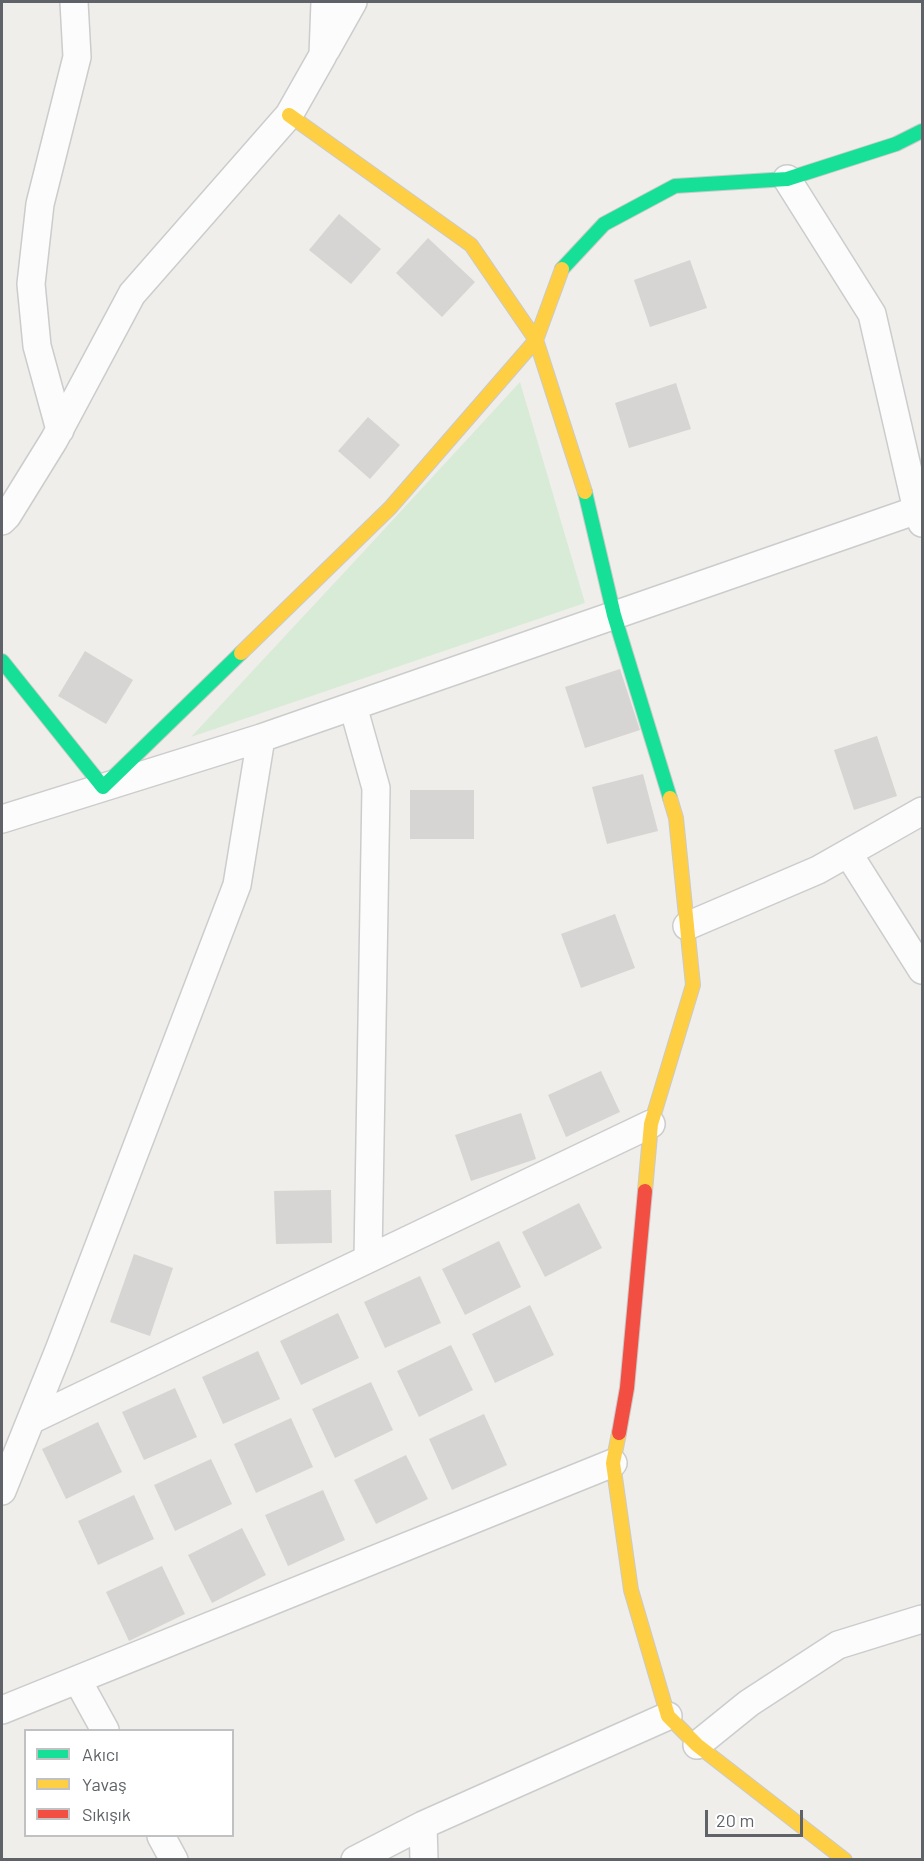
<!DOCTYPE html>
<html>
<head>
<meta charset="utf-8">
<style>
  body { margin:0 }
  #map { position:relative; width:924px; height:1861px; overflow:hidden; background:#efeeea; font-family:Barlow,sans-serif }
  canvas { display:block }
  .frame { position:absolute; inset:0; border:3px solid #5f6368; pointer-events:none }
  .legend { position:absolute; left:24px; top:1729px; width:210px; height:108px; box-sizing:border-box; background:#fff; border:2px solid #bfc1c3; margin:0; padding:8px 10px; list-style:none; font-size:18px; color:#5f6368 }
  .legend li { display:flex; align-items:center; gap:12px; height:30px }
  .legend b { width:30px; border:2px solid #bfc1c3 }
  .scale { position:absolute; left:705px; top:1810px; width:98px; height:27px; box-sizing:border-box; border:3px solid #5f6368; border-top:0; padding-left:8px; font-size:18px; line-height:21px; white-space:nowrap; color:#5f6368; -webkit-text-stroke:4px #fff; paint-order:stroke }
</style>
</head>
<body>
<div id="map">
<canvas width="924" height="1861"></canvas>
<div class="frame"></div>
<ul class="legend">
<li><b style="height:8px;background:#16e098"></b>Akıcı</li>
<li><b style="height:8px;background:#ffcf43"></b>Yavaş</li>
<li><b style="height:8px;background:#f24e42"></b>Sıkışık</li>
</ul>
<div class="scale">20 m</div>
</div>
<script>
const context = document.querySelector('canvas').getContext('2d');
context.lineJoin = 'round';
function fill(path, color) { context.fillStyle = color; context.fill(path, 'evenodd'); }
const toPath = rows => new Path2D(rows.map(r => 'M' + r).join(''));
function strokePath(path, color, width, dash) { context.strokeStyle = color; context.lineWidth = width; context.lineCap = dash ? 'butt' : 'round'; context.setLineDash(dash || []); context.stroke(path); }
const green = toPath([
  [520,382,585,603,191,737,366,549]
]);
const building = toPath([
  [339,214,381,249,351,284,309,250],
  [428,238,475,282,442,317,396,273],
  [690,260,707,308,650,327,634,280],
  [676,383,691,429,629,448,615,403],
  [368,417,400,445,370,479,338,451],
  [85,651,133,680,106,724,58,696],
  [620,669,640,730,585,748,565,687],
  [877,736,897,796,854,810,834,750],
  [643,774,658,831,607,844,592,787],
  [410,790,474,790,474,839,410,839],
  [615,914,635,968,581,988,561,934],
  [601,1071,620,1112,566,1137,548,1095],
  [521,1113,536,1159,471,1181,455,1135],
  [331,1190,332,1243,276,1244,274,1191],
  [579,1203,602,1248,545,1277,522,1232],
  [499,1241,521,1287,465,1315,442,1269],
  [134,1254,173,1268,150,1336,110,1322],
  [420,1276,441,1323,385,1348,364,1302],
  [530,1305,554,1355,495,1383,472,1334],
  [338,1313,359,1358,301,1385,280,1341],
  [451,1345,473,1390,419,1417,397,1371],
  [258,1351,280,1399,223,1424,202,1377],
  [371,1382,393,1430,335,1458,312,1409],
  [175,1388,197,1437,144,1460,122,1412],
  [484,1414,507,1465,452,1490,429,1439],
  [291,1418,313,1467,256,1493,234,1444],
  [98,1422,122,1472,66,1499,42,1449],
  [406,1455,428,1499,376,1524,354,1480],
  [211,1459,232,1504,175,1531,154,1485],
  [323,1490,345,1540,288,1566,265,1515],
  [134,1495,154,1539,98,1565,78,1521],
  [242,1528,266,1575,212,1603,188,1555],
  [162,1566,185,1614,129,1641,106,1592]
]);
const street = toPath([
  [326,50,353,2],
  [787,179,872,314,917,510,922,523],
  [60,430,37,346,31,284,40,204,77,57,74,2],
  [2,521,7,516,54,440,132,294,289,115,323,55,325,2],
  [353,706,376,788,368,1258],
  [2,819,261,738,917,510],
  [848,853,922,970],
  [687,926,818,870,922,811],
  [31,1420,651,1124],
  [2,1491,59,1350,237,885,261,738],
  [78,1681,105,1730],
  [2,1710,613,1463],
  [697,1745,749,1703,838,1645,922,1619],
  [423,1825,424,1860],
  [161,1836,174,1860],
  [355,1860,423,1825,668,1716]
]);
const fast = toPath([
  [562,269,604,224,675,186,787,179,896,144,922,131],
  [585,492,614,615,670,798],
  [2,661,103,787,241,653]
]);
const slow = toPath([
  [289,115,471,245,536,340,585,492],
  [241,653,390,508,536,340,562,269],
  [645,1191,651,1124,693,985,676,818,670,798],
  [619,1433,613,1463,631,1590,668,1716,697,1745,845,1860]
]);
const jam = toPath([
  [619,1433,627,1388,645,1191]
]);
fill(green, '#d8ebd6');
fill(building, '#d6d5d3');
strokePath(street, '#cbcccc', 30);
strokePath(fast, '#cacacb', 16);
strokePath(slow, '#cacacb', 16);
strokePath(jam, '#cacacb', 16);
strokePath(street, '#fdfcfc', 27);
strokePath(fast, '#16e098', 14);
strokePath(slow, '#ffcf43', 14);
strokePath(jam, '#f24e42', 14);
</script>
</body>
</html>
